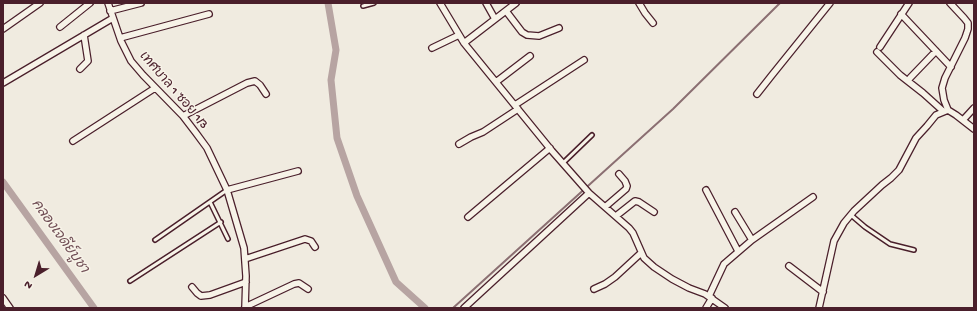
<!DOCTYPE html>
<html>
<head>
<meta charset="utf-8">
<style>
  body { margin:0 }
  #map { position:relative; width:977px; height:311px; overflow:hidden; background:#f0ebe0; font-family:"Gochi Hand",sans-serif }
  canvas { display:block }
  .frame { position:absolute; inset:0; border:4px solid #4a1f2b; pointer-events:none }
  .north { position:absolute; left:16px; top:255px; width:40px; height:40px; -webkit-text-stroke:3px #f7f3e8; paint-order:stroke; rotate:218deg; font-size:11px; font-weight:700; line-height:16px; text-align:center; color:#4a1f2b }
  .north::after { content:''; display:block; margin:auto; width:14px; height:18px; background:#4a1f2b; clip-path:polygon(50% 0,100% 100%,50% 72%,0 100%) }
</style>
</head>
<body>
<div id="map">
<canvas width="977" height="311"></canvas>
<div class="frame"></div>
<div class="north">N</div>
</div>
<script>
const context = document.querySelector('canvas').getContext('2d');
context.lineJoin = 'round';
const toPath = rows => new Path2D(rows.map(r => 'M' + r).join(''));
function strokePath(path, color, width, dash) { context.strokeStyle = color; context.lineWidth = width; context.lineCap = dash ? 'butt' : 'round'; context.setLineDash(dash || []); context.stroke(path); }
function label(font, color, halo, rows, align = 'center') {
  context.font = font + ' "Gochi Hand","Playpen Sans Thai",sans-serif'; context.lineWidth = 3; context.setLineDash([]); context.textBaseline = 'middle'; context.strokeStyle = halo; context.fillStyle = color; for (const [text, x, y, turn = 0] of rows) {
    context.save(); context.translate(x, y); context.rotate((+turn || 0) * Math.PI / 180); context.textAlign = isNaN(turn) ? turn : align; if (halo) context.strokeText(text, 0, 0); context.fillText(text, 0, 0); context.restore();
  }
}
const stream = toPath([
  [453,308,673,109,780,3]
]);
const canal = toPath([
  [328,3,336,50,331,80,337,138,357,196,396,282,425,308],
  [3,182,94,308]
]);
const lane = toPath([
  [363,6,374,3],
  [563,163,592,135],
  [210,202,228,239],
  [851,215,865,227,890,244,914,250],
  [155,240,227,190],
  [130,281,221,222]
]);
const street = toPath([
  [108,3,121,41,131,61,143,75,183,116,196,133,207,148,227,190,244,248,246,276,245,308],
  [440,3,464,43,552,151,589,193,629,228,633,233,644,258,654,267,672,279,689,288,705,294,725,308],
  [486,3,495,19],
  [639,3,645,13,653,23],
  [110,11,141,3],
  [506,11,522,32,527,35,539,36,559,28],
  [901,14,951,67],
  [60,27,90,3],
  [3,29,40,3],
  [120,38,209,14],
  [464,43,516,3],
  [880,47,909,3],
  [432,48,459,35],
  [877,52,900,75,923,93,943,111],
  [80,69,88,61,84,35],
  [910,78,936,51],
  [496,82,530,56],
  [3,83,113,18],
  [757,94,772,75,830,3],
  [515,105,584,60],
  [948,110,944,100,942,88,945,78,965,38,968,29,968,23,964,18,950,3],
  [183,116,247,83,255,81,260,85,266,94],
  [963,120,974,108],
  [73,141,155,88],
  [459,144,471,137,483,132,518,109],
  [227,190,298,171],
  [706,190,738,251],
  [605,207,626,189,627,186,625,181,619,174],
  [735,212,752,240],
  [616,216,635,201,639,202,654,212],
  [468,217,550,148],
  [245,259,305,239,311,241,315,247],
  [789,266,823,292],
  [192,287,197,293,201,296,210,295,246,282],
  [594,289,605,284,615,277,641,253],
  [709,296,724,264,752,240,813,197],
  [3,298,10,308],
  [245,307,294,284,299,283,308,289],
  [464,308,589,193],
  [706,308,712,298],
  [819,308,834,241,844,223,854,211,882,185,891,178,899,170,916,138,927,126,936,115,948,110,956,115,974,129]
]);
const streetNames = [
  ["เทศบาล 1 ซอย 1/3",173,91,49]
];
const waterNames = [
  ["คลองเจดีย์บูชา",59,237,54]
];
strokePath(stream, '#8b6f72', 2);
strokePath(canal, '#b7a4a2', 7);
strokePath(lane, '#4a1f2b', 6);
strokePath(street, '#4a1f2b', 8);
strokePath(lane, '#f7f3e8', 3);
strokePath(street, '#f7f3e8', 5.5);
label('13px', '#4a1f2b', '#f7f3e8', streetNames);
label('italic 14px', '#704e55', '#f7f3e8', waterNames);
</script>
</body>
</html>
